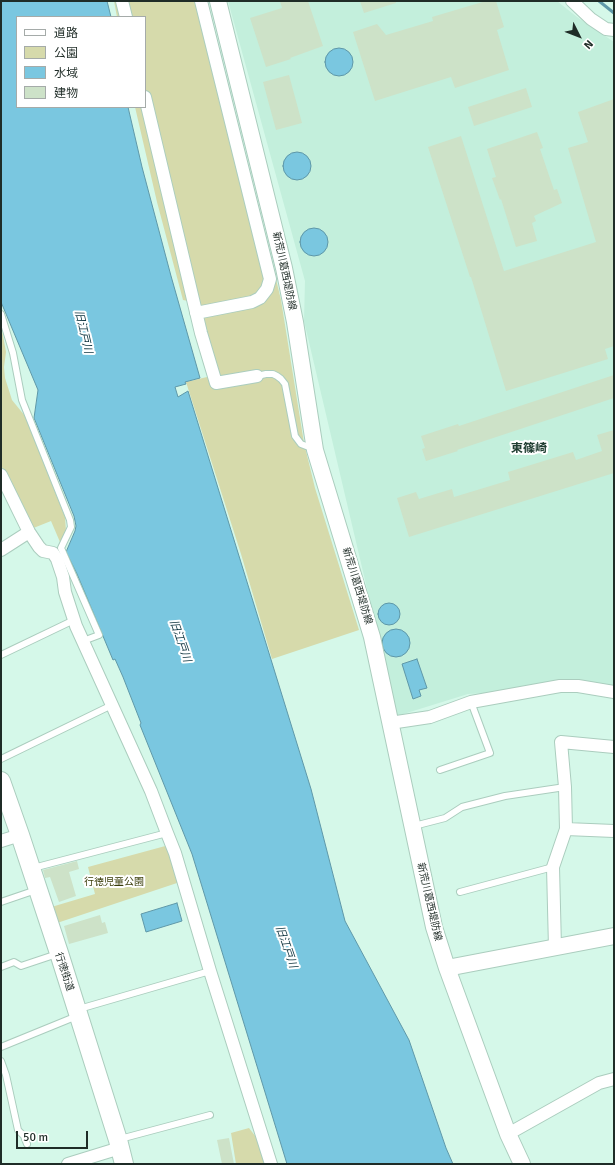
<!DOCTYPE html>
<html>
<head>
<meta charset="utf-8">
<style>
  body { margin:0 }
  #map { position:relative; width:615px; height:1165px; overflow:hidden; background:#d5f8e9; font-family:Signika,"Noto Sans JP",sans-serif }
  canvas { display:block }
  .frame { position:absolute; inset:0; border:2px solid #1f2c27; pointer-events:none }
  .legend { position:absolute; left:16px; top:16px; width:130px; height:92px; box-sizing:border-box; background:#fff; border:1px solid #a5aba9; margin:0; padding:5px 7px; list-style:none; font-size:12px; color:#1f2c27 }
  .legend li { display:flex; align-items:center; gap:8px; height:20px }
  .legend b { width:20px; border:1px solid #a5aba9 }
  .north { position:absolute; left:559px; top:16px; width:40px; height:40px; -webkit-text-stroke:3px #fff; paint-order:stroke; rotate:132deg; font-size:11px; font-weight:700; line-height:16px; text-align:center; color:#1f2c27 }
  .north::after { content:''; display:block; margin:auto; width:14px; height:18px; background:#1f2c27; clip-path:polygon(50% 0,100% 100%,50% 72%,0 100%) }
  .scale { position:absolute; left:16px; top:1131px; width:72px; height:18px; box-sizing:border-box; border:2px solid #1f2c27; border-top:0; padding-left:5px; font-size:12px; line-height:14px; white-space:nowrap; color:#1f2c27; -webkit-text-stroke:3px #fff; paint-order:stroke }
</style>
</head>
<body>
<div id="map">
<canvas width="615" height="1165"></canvas>
<div class="frame"></div>
<ul class="legend">
<li><b style="height:5px;background:#fff"></b>道路</li>
<li><b style="height:11px;background:#d6daab"></b>公園</li>
<li><b style="height:11px;background:#7ac7e0"></b>水域</li>
<li><b style="height:11px;background:#cde2c8"></b>建物</li>
</ul>
<div class="north">N</div>
<div class="scale">50 m</div>
</div>
<script>
const context = document.querySelector('canvas').getContext('2d');
context.lineJoin = 'round';
function fill(path, color) { context.fillStyle = color; context.fill(path, 'evenodd'); }
const toPath = rows => new Path2D(rows.map(r => 'M' + r).join(''));
function strokePath(path, color, width, dash) { context.strokeStyle = color; context.lineWidth = width; context.lineCap = dash ? 'butt' : 'round'; context.setLineDash(dash || []); context.stroke(path); }
function label(font, color, halo, rows, align = 'center') {
  context.font = font + ' Signika,"Noto Sans JP",sans-serif'; context.lineWidth = 4; context.setLineDash([]); context.textBaseline = 'middle'; context.strokeStyle = halo; context.fillStyle = color; for (const [text, x, y, turn = 0] of rows) {
    context.save(); context.translate(x, y); context.rotate((+turn || 0) * Math.PI / 180); context.textAlign = isNaN(turn) ? turn : align; if (halo) context.strokeText(text, 0, 0); context.fillText(text, 0, 0); context.restore();
  }
}
const built = toPath([
  [228,1,557,1,577,17,614,42,614,687,468,694,397,716,304,321,305,281]
]);
const green = toPath([
  [114,1,207,1,264,229,281,300,304,443,315,488,359,630,272,659,241,554,186,382,207,377,208,374,188,301,183,300,157,202,135,107,145,107,145,17,117,17],
  [1,325,6,352,4,367,5,378,12,400,25,416,65,517,66,531,60,542,51,521,31,529,13,493,1,465],
  [169,845,180,882,54,924,48,908,95,894,88,867],
  [249,1128,256,1137,259,1136,269,1164,236,1164,231,1133]
]);
const water = toPath([
  [1,1,107,1,111,17,17,17,17,107,128,107,142,167,171,276,200,378,185,382,186,384,175,387,178,397,188,391,311,789,345,921,409,1040,446,1148,453,1164,287,1164,192,854,140,725,141,723,123,677,115,659,113,660,77,574,66,552,75,531,76,526,74,516,34,418,38,390,1,302,1,1],
  '325 62a14 14 0 1 1 28 0a14 14 0 1 1-28 0Z',
  '283 166a14 14 0 1 1 28 0a14 14 0 1 1-28 0Z',
  '300 242a14 14 0 1 1 28 0a14 14 0 1 1-28 0Z',
  '378 614a11 11 0 1 1 22 0a11 11 0 1 1-22 0Z',
  '382 643a14 14 0 1 1 28 0a14 14 0 1 1-28 0Z',
  [417,659,427,688,419,690,421,696,413,699,402,664,417,659],
  [177,903,182,921,146,932,141,914,177,903]
]);
const stream = toPath([
  [599,1,614,13]
]);
const building = toPath([
  [280,1,308,1,323,46,290,58,291,59,266,67,250,18,282,8],
  [360,1,396,1,396,3,364,13],
  [486,1,496,1,504,27,497,30,509,70,455,88,451,77,375,101,353,32,377,24,386,35,433,21,432,17],
  [289,75,302,123,276,130,263,82],
  [526,88,532,107,474,126,468,107],
  [614,99,614,346,605,349,608,359,506,391,471,277,470,277,428,147,461,136,504,271,596,242,568,148,588,142,578,112],
  [537,132,543,148,540,149,554,190,557,189,562,203,534,216,536,221,532,223,537,241,516,247,501,199,500,200,492,178,496,177,487,149],
  [614,375,614,398,457,450,458,451,426,461,422,449,425,448,421,436,458,424,459,426],
  [614,430,614,473,409,537,397,498,416,492,419,499,452,489,454,497,510,480,508,472,573,452,576,460,602,451,597,435],
  [77,861,79,869,69,872,76,896,59,902,50,877,45,878,43,870],
  [100,915,102,923,105,922,108,933,69,944,64,926],
  [229,1138,234,1164,222,1164,217,1140]
]);
const lane = toPath([
  [1,314,13,353,22,400,70,520,71,527,61,548,99,635,83,641],
  [257,376,266,374,273,374,277,376,281,379,285,384,295,436,301,444,314,449],
  [1,655,74,620],
  [1,759,112,705],
  [440,770,490,753,471,702],
  [414,826,445,818,462,807,505,796,565,787],
  [33,868,167,833],
  [460,892,553,867],
  [1,902,36,890],
  [1,967,14,962,21,966,57,954],
  [79,1009,210,971],
  [1,1047,77,1016],
  [1,1061,6,1075,18,1130,24,1136,27,1144],
  [120,1139,210,1115]
]);
const street = toPath([
  [122,1,126,17],
  [572,1,591,19,606,29,614,30],
  [145,97,201,333,216,383,257,376],
  [196,313,252,302,260,298,267,289,270,279,201,1],
  [1,475,29,532,39,547,43,551,53,553,57,559,63,577,65,592,76,626,151,791,167,833,175,853,210,971,271,1164],
  [1,550,29,532],
  [390,723,430,717,471,702,560,686,578,686,614,692],
  [566,829,614,831],
  [1,841,20,835],
  [555,948,553,867,566,829,565,787,561,742,614,747],
  [508,1134,599,1083,614,1079],
  [68,1164,120,1148]
]);
const secondary = toPath([
  [218,1,284,268,295,322,315,450,372,637,434,927,447,968,508,1134,522,1164],
  [447,968,614,936]
]);
const primary = toPath([
  [1,781,20,835,59,953,118,1140,124,1164]
]);
const streetNames = [
  ["新荒川葛西堤防線",284,271,78],
  ["新荒川葛西堤防線",357,586,73],
  ["新荒川葛西堤防線",429,902,77],
  ["行徳街道",64,972,72]
];
const parkNames = [
  ["行徳児童公園",114,882]
];
const waterNames = [
  ["旧江戸川",83,332,77],
  ["旧江戸川",180,641,71],
  ["旧江戸川",286,947,71]
];
const quarterNames = [
  ["東篠崎",529,449]
];
fill(built, '#c3efdc');
fill(green, '#d6daab');
fill(water, '#7ac7e0');
strokePath(water, '#5f98a8', 1);
strokePath(stream, '#5f98a8', 3);
fill(building, '#cde2c8');
strokePath(lane, '#abcdbe', 8);
strokePath(street, '#abcdbe', 14);
strokePath(secondary, '#abcdbe', 18);
strokePath(primary, '#abcdbe', 20);
strokePath(lane, '#fff', 6);
strokePath(street, '#fff', 12);
strokePath(secondary, '#fff', 16);
strokePath(primary, '#fff', 18);
label('10px', '#1f2c27', '#fff', streetNames);
label('10px', '#393c09', '#fff', parkNames);
label('italic 11px', '#0b313c', '#fff', waterNames);
label('bold 12px', '#203e32', '#fff', quarterNames);
</script>
</body>
</html>
